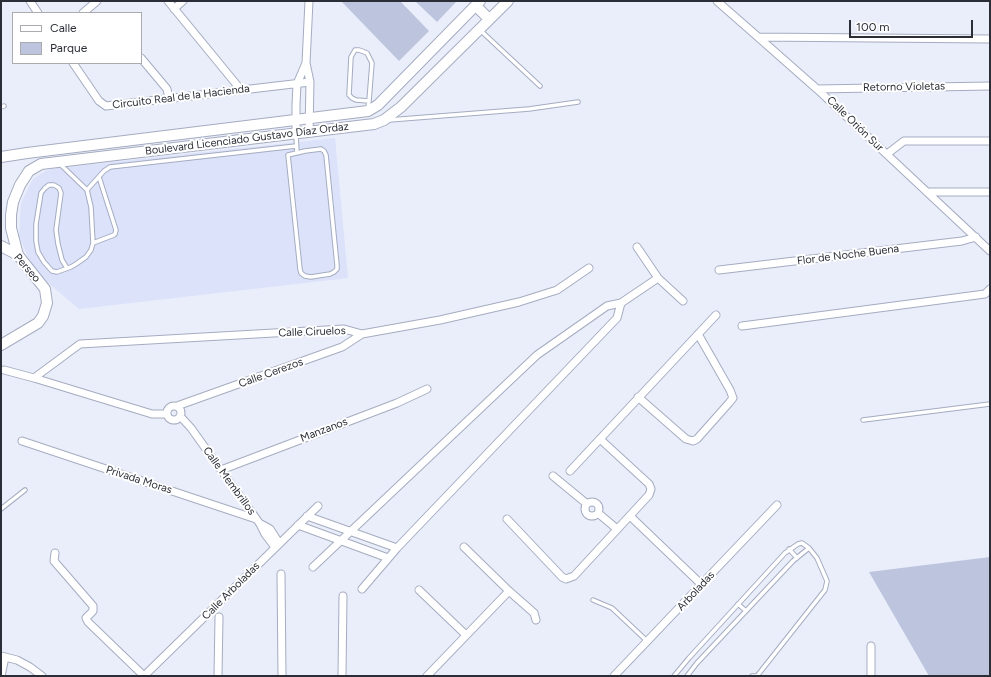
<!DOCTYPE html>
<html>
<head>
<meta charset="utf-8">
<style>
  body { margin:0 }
  #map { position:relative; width:991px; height:677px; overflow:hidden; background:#eaeefb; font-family:Figtree,sans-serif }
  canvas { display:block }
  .frame { position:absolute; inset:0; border:2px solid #2b2e36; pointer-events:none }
  .legend { position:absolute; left:12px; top:12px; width:130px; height:52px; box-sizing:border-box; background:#fff; border:1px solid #aaabaf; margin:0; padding:5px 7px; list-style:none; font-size:12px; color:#2b2e36 }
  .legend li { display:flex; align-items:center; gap:8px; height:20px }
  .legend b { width:20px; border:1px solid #aaabaf }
  .scale { position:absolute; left:849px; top:20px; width:124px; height:18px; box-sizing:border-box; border:2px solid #2b2e36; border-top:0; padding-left:5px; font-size:12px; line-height:14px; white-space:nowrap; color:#2b2e36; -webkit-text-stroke:3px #fff; paint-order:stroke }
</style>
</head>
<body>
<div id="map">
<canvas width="991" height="677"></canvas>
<div class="frame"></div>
<ul class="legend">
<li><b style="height:5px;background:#fff"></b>Calle</li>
<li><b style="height:11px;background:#bdc5de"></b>Parque</li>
</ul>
<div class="scale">100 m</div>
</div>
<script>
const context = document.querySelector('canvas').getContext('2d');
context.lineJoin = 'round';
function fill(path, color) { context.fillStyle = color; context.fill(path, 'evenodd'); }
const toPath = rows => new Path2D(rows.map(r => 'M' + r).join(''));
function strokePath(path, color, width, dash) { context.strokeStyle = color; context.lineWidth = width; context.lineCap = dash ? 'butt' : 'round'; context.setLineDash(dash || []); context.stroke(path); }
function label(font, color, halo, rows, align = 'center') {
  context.font = font + ' Figtree,sans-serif'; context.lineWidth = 4; context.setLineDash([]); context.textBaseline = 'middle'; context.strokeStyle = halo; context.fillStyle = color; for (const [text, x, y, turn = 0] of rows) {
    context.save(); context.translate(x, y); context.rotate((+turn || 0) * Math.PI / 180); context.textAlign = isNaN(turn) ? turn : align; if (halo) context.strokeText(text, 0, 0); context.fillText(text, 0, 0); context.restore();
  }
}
const built = toPath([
  [335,138,348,278,79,309,40,276,28,257,19,236,21,203,33,179,45,171,57,168]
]);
const green = toPath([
  [344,1,400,1,429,31,399,61,342,2],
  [415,1,457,1,437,22],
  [990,557,990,676,929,676,869,572]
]);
const lane = toPath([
  [480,30,540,86],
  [1,107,4,106],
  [368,108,369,101,372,63,367,53,359,50,355,50,351,57,349,95,352,98,356,100,369,101],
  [389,120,529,109,578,102],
  [296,135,297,153],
  [321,149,324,151,326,155,337,265,337,269,334,272,330,274,311,277,305,276,301,273,300,269,288,155,305,151,321,149],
  [60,164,87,190],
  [93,243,114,235,115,234,116,230,99,177],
  [67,268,62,260,58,244,56,230,61,193,59,188,54,185,49,185,45,188,41,193,36,224,36,241,38,252,44,262,52,271,57,272,71,267,76,264,86,257,91,250,93,243,91,207,87,190,104,171,110,167,296,146],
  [863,420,990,404],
  [1,509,25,490],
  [789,549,797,558],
  [593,600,612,608,647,641],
  [738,604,746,611],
  [674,676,689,658,785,553,798,544,802,543,809,548,817,558,827,581,825,590,757,676,752,676],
  [687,676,697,663,793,561,809,548]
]);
const street = toPath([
  [30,1,38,13],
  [168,1,241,90],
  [309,1,306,63,310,82,309,133],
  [717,1,758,37,817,89,990,251],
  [174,9,183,1],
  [83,13,97,1],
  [758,37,990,39],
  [141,58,167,89,169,98],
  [73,63,99,101,106,106,310,82],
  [817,89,990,86],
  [296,134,296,105,297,84,306,63],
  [887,154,904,141,990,141],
  [927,192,990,192],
  [637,247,658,278,683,301],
  [719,270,962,241,976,237],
  [742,326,985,294,990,289],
  [4,370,34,378,152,414,167,414],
  [34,378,80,344,344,329,362,334,440,320,519,302,557,290,589,268],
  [638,397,686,439,693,441,697,439,729,403,733,398,730,390,698,334],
  [177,406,342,347,362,334],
  '167 413a7 7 0 1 1 14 0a7 7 0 1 1-14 0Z',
  [180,416,191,428,221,470,260,524,265,534,275,547],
  [22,441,256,519],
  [221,470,397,403,427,389],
  [570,471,716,315],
  [553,476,587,504],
  '585 509a7 7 0 1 1 14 0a7 7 0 1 1-14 0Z',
  [598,513,617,529],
  [307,516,397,548],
  [630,516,702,585],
  [507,519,562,577,566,579,574,576,649,495,651,489,649,484,600,439],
  [261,524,270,529,279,543],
  [298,525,388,558],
  [464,547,509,591,534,613,536,620],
  [55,553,54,561,93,606,93,611,86,618,88,622,144,676],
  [313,567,537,355,607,306,621,303,658,278],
  [281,574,282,676],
  [362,589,397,548,617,318,621,303],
  [419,590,466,635],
  [1,656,17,660,30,667,42,676],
  [1,676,5,657],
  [144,676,318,506],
  [218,676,219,617],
  [342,676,343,596],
  [427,676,509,591],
  [614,676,777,505],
  [871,676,871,646]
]);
const secondary = toPath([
  [476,6,489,19],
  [1,157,27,153,368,111,378,105,480,1],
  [1,246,18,255,45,289,47,303,43,316,38,323,1,345],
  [18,255,11,228,11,215,13,202,20,185,29,171,41,164,374,124,384,120,401,107,508,1]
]);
const streetNames = [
  ["Retorno Violetas",904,87,-1],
  ["Circuito Real de la Hacienda",181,97,-7],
  ["Calle Orión Sur",855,124,44],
  ["Boulevard Licenciado Gustavo Díaz Ordaz",247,139,-7],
  ["Flor de Noche Buena",848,255,-7],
  ["Perseo",27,268,49],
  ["Calle Ciruelos",312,332,-2],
  ["Calle Cerezos",271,373,-20],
  ["Manzanos",324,430,-21],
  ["Privada Moras",139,480,18],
  ["Calle Membrillos",229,481,54],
  ["Calle Arboladas",231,591,-45],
  ["Arboladas",696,591,-47]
];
fill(built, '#dbe2fa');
fill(green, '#bdc5de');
strokePath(lane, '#a5acc0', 5.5);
strokePath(street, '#a5acc0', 9);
strokePath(secondary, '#a5acc0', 12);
strokePath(lane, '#fff', 3.5);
strokePath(street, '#fff', 7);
strokePath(secondary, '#fff', 10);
label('11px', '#2b2e36', '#fff', streetNames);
</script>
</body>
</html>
